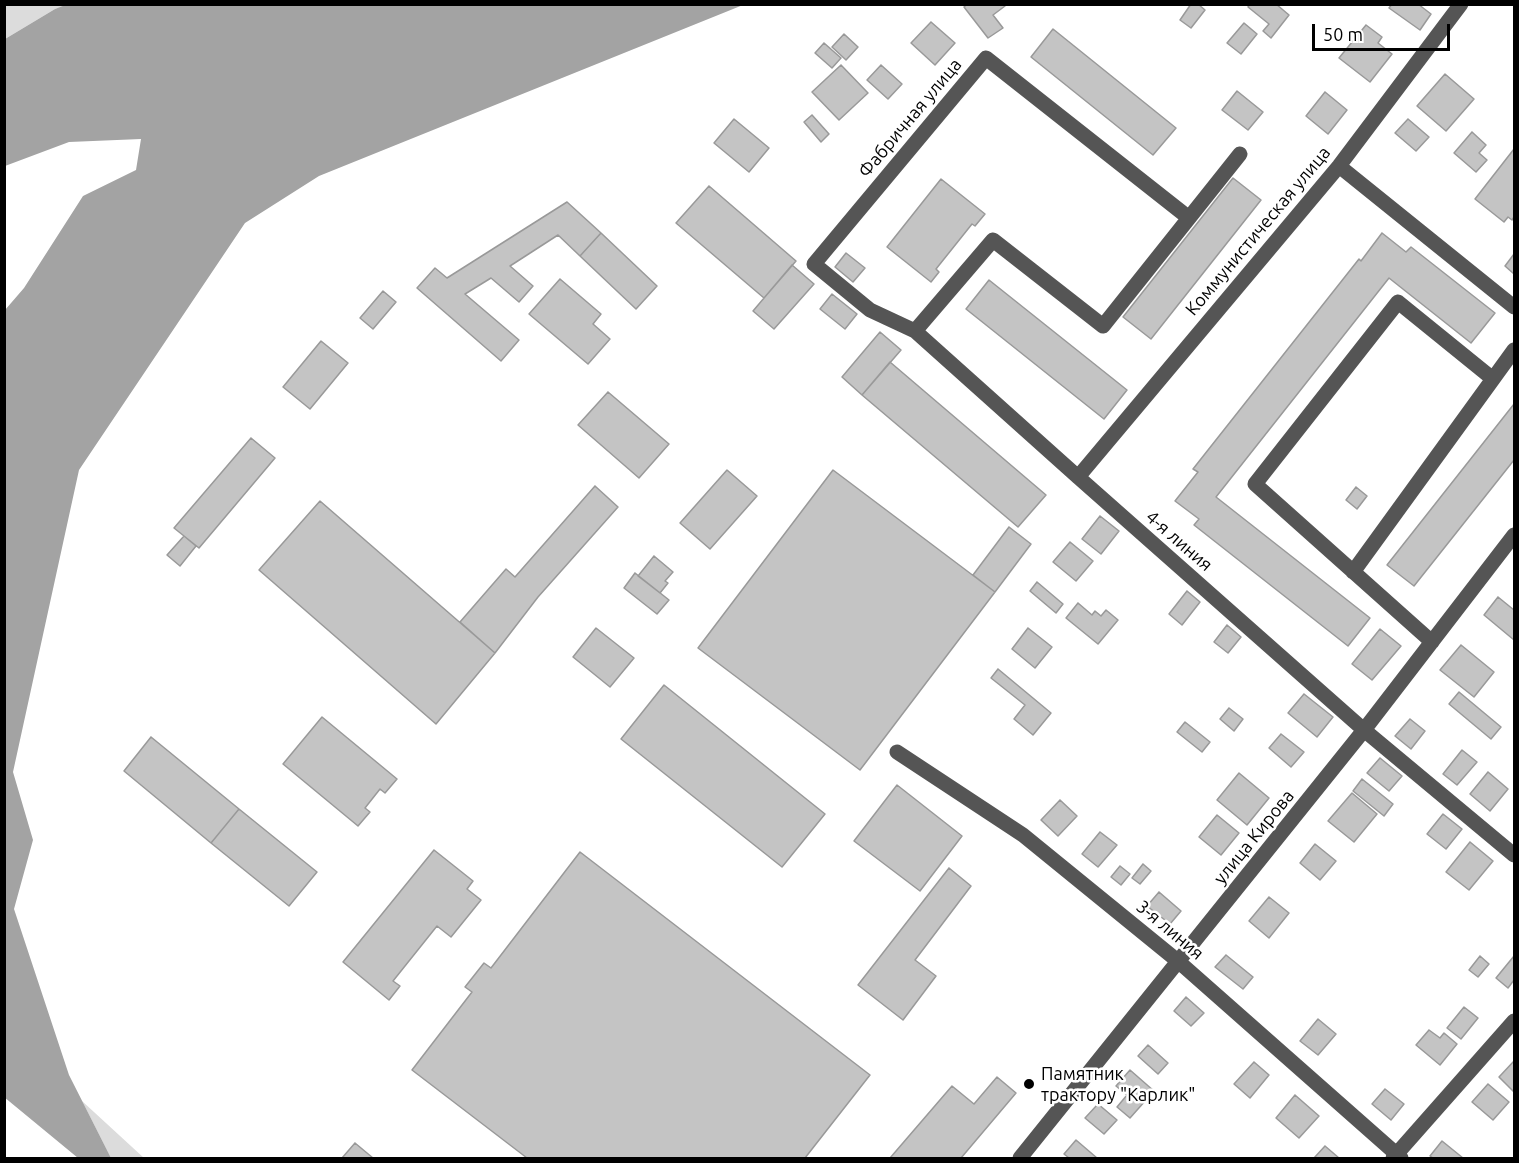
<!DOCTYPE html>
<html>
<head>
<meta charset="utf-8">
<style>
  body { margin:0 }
  #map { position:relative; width:1519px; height:1163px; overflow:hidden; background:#fff; font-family:Ubuntu,sans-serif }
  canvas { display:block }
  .frame { position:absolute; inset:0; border:6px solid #000; pointer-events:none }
  .scale { position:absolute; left:1312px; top:24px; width:138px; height:27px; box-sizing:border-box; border:3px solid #000; border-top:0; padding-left:8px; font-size:18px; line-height:21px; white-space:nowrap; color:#000; -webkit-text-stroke:4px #fff; paint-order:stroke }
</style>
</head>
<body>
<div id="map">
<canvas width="1519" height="1163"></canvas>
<div class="frame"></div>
<div class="scale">50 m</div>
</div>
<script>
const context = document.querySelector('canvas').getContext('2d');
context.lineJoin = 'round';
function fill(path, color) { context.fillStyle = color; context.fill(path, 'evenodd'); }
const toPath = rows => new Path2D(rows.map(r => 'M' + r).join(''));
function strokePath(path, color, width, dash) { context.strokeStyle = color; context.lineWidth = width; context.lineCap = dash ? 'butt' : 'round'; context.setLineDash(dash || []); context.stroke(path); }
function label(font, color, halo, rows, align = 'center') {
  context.font = font + ' Ubuntu,sans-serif'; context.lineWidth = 5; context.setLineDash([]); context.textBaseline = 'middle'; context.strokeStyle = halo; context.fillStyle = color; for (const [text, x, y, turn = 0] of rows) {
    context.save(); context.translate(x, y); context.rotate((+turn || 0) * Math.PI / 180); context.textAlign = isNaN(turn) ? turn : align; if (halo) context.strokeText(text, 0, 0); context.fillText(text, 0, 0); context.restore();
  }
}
const green = toPath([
  [4,5,68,5,55,9,5,39],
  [82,1101,144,1158,111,1158]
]);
const water = toPath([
  [68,4,743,5,319,176,245,223,79,470,13,772,33,840,14,909,69,1075,111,1158,78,1158,4,1097,5,310,24,288,83,196,136,170,141,139,69,142,5,166,5,39,55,9]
]);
const building = toPath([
  [967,4,1004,4,1005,6,993,15,1003,28,988,38,964,7,967,4],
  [1191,4,1198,4,1205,10,1191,28,1180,20,1191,4],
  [1250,4,1276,4,1289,15,1271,38,1263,31,1269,24,1248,7,1250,4],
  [1392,4,1418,4,1431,14,1420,30,1389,8,1392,4],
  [931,22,955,43,935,65,911,43,931,22],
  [1244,23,1257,34,1241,54,1227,43,1244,23],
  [1366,25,1382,37,1378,43,1392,54,1370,82,1339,58,1366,25],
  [1053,29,1176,128,1153,155,1031,57,1053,29],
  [844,34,858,47,846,60,832,47,844,34],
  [824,43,841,58,832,68,815,53,824,43],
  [841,65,868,93,839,120,812,92,841,65],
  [881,65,902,84,888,99,867,80,881,65],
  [1445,74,1474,99,1446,131,1417,106,1445,74],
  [1237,91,1263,112,1248,130,1222,110,1237,91],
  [1325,92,1347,110,1328,134,1306,116,1325,92],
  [812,115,829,134,821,142,804,122,812,115],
  [734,119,769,148,749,172,714,143,734,119],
  [1408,119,1429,137,1416,151,1395,133,1408,119],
  [1472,132,1486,145,1479,153,1487,160,1476,172,1454,153,1472,132],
  [1514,149,1514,217,1512,220,1508,217,1504,222,1475,199,1514,149],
  [1233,178,1261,200,1151,339,1123,317,1233,178],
  [941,179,985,214,975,226,972,224,936,269,939,272,931,282,887,247,941,179],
  [709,186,796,261,764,298,676,223,709,186],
  [567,202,601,233,580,256,558,235,510,266,533,286,519,302,491,278,465,294,519,340,501,361,417,288,435,268,447,278,567,202],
  [601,233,657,286,636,309,580,256,601,233],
  [1382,233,1406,252,1411,247,1495,313,1471,343,1389,278,1216,497,1370,618,1348,646,1194,525,1199,519,1175,501,1198,472,1193,469,1359,259,1361,261,1382,233],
  [846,253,865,268,853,282,835,267,846,253],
  [1514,254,1514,274,1505,266,1514,254],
  [792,265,814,284,774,329,753,311,792,265],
  [560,279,601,314,593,324,610,339,588,364,529,314,560,279],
  [989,280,1127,390,1104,419,966,309,989,280],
  [383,291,396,302,373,329,360,318,383,291],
  [832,294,857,314,845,329,820,309,832,294],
  [880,332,901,350,862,395,842,377,880,332],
  [321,341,348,363,310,409,283,387,321,341],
  [890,362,1046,495,1018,527,862,395,890,362],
  [608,392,669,444,639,478,578,425,608,392],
  [1514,404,1514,460,1414,586,1387,565,1514,404],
  [251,438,275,458,199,548,174,528,251,438],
  [727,470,757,496,710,549,680,523,727,470],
  [833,470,995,592,860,770,698,648,833,470],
  [595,486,618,507,538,597,495,653,460,622,506,569,515,577,595,486],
  [1356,487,1367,496,1357,509,1346,500,1356,487],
  [320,501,495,653,436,724,259,570,320,501],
  [1100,516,1119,531,1101,554,1082,539,1100,516],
  [1009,527,1031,544,995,592,973,575,1009,527],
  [184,536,196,546,180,566,167,555,184,536],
  [1070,542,1093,561,1076,581,1053,562,1070,542],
  [654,556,673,572,665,581,668,583,660,593,638,576,654,556],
  [635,573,669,600,657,614,624,588,635,573],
  [1037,582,1063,604,1056,613,1030,591,1037,582],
  [1187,591,1200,602,1182,625,1169,614,1187,591],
  [1498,597,1514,610,1514,640,1484,615,1498,597],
  [1078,603,1092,615,1095,611,1101,616,1106,610,1118,620,1098,644,1066,618,1078,603],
  [1227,625,1241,637,1228,653,1214,642,1227,625],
  [596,628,634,658,610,687,573,657,596,628],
  [1028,628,1052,647,1035,668,1012,649,1028,628],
  [1380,629,1401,646,1372,680,1352,664,1380,629],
  [1461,645,1494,672,1474,697,1440,670,1461,645],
  [998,669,1051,713,1033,735,1014,719,1025,705,991,678,998,669],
  [664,685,825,814,782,867,621,739,664,685],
  [1459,692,1501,727,1491,739,1449,704,1459,692],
  [1304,694,1333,717,1317,737,1288,713,1304,694],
  [1229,708,1243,719,1234,731,1220,719,1229,708],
  [322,717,397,779,385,793,380,789,365,808,370,812,358,826,283,764,322,717],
  [1410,719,1425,731,1411,749,1395,736,1410,719],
  [1185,722,1210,742,1202,752,1177,732,1185,722],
  [1281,734,1304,752,1291,767,1269,748,1281,734],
  [151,737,239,809,211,843,124,771,151,737],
  [1462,750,1477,762,1457,785,1443,774,1462,750],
  [1380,758,1402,776,1389,791,1367,773,1380,758],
  [1488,772,1508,789,1490,811,1470,794,1488,772],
  [1239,773,1269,798,1247,825,1217,800,1239,773],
  [1362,779,1393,804,1384,816,1353,791,1362,779],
  [897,785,962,836,920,891,854,841,897,785],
  [1352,793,1377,814,1354,842,1328,821,1352,793],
  [1060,800,1077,816,1058,836,1041,820,1060,800],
  [239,809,317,872,289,906,211,843,239,809],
  [1443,814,1462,829,1446,849,1427,834,1443,814],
  [1217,815,1239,833,1221,855,1199,837,1217,815],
  [1100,832,1117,845,1098,867,1082,854,1100,832],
  [1470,842,1493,861,1469,890,1446,872,1470,842],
  [1315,844,1336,861,1320,880,1300,863,1315,844],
  [434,850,473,881,467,889,481,900,451,937,437,926,393,981,400,986,389,1000,343,962,434,850],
  [580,852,870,1075,805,1158,527,1158,412,1070,472,992,465,987,484,963,491,968,580,852],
  [1143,864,1151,871,1140,884,1132,878,1143,864],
  [1120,866,1130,874,1121,885,1111,877,1120,866],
  [949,868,971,886,915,960,936,976,903,1020,858,985,949,868],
  [1159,892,1181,911,1170,924,1147,906,1159,892],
  [1269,897,1289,913,1269,938,1249,921,1269,897],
  [1226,955,1253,977,1243,989,1215,967,1226,955],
  [1480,956,1489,964,1478,977,1469,970,1480,956],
  [1514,956,1514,980,1508,988,1496,978,1514,956],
  [1186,997,1204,1013,1191,1026,1174,1011,1186,997],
  [1464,1007,1478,1018,1461,1039,1447,1028,1464,1007],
  [1318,1019,1336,1034,1318,1055,1300,1041,1318,1019],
  [1429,1030,1440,1038,1444,1033,1457,1044,1440,1065,1416,1045,1429,1030],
  [1148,1045,1168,1063,1158,1074,1138,1056,1148,1045],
  [1514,1061,1514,1092,1499,1077,1514,1061],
  [1254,1062,1269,1075,1250,1098,1234,1084,1254,1062],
  [1130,1070,1154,1091,1130,1118,1117,1107,1127,1095,1116,1086,1130,1070],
  [997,1077,1016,1093,961,1158,890,1158,952,1086,974,1104,997,1077],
  [1488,1084,1509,1102,1493,1120,1472,1102,1488,1084],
  [1385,1089,1404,1104,1391,1120,1372,1104,1385,1089],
  [1295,1095,1319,1116,1299,1138,1276,1118,1295,1095],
  [1098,1104,1117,1120,1104,1134,1085,1118,1098,1104],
  [1076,1140,1097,1158,1069,1158,1064,1154,1076,1140],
  [1442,1141,1463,1158,1433,1158,1430,1156,1442,1141],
  [355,1143,373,1158,342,1158,355,1143],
  [1325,1146,1339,1158,1314,1158,1325,1146]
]);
const minor = toPath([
  [1339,166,1514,307],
  [1189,218,986,58,814,264,870,310,915,331,1078,477,1364,730,1514,855],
  [915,331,993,240,1103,326,1240,154],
  [1078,477,1339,166,1461,4],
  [1353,572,1493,379],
  [1432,642,1255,484,1398,302,1493,379,1514,350],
  [897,752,1023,835,1179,962,1401,1158],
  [1020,1158,1364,730,1514,535],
  [1393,1158,1514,1021]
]);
const markers = [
  [1029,1084,6,"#000"]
];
const streetNames = [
  ["Фабричная улица",910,118,-50],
  ["Коммунистическая улица",1258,231,-50],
  ["4-я линия",1179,541,41],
  ["улица Кирова",1254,837,-51],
  ["3-я линия",1170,930,40]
];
const poiNames = [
  ["Памятник",1041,1074],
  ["трактору \"Карлик\"",1041,1095]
];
fill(green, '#dcdcdc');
fill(water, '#a3a3a3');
fill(building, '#c4c4c4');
strokePath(building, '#999', 1.5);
strokePath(minor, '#555', 15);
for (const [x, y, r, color] of markers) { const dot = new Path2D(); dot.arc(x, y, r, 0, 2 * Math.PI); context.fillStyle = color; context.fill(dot); strokePath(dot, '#fff', 2); }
label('18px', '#000', '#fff', streetNames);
label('18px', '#000', '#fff', poiNames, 'left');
</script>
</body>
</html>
